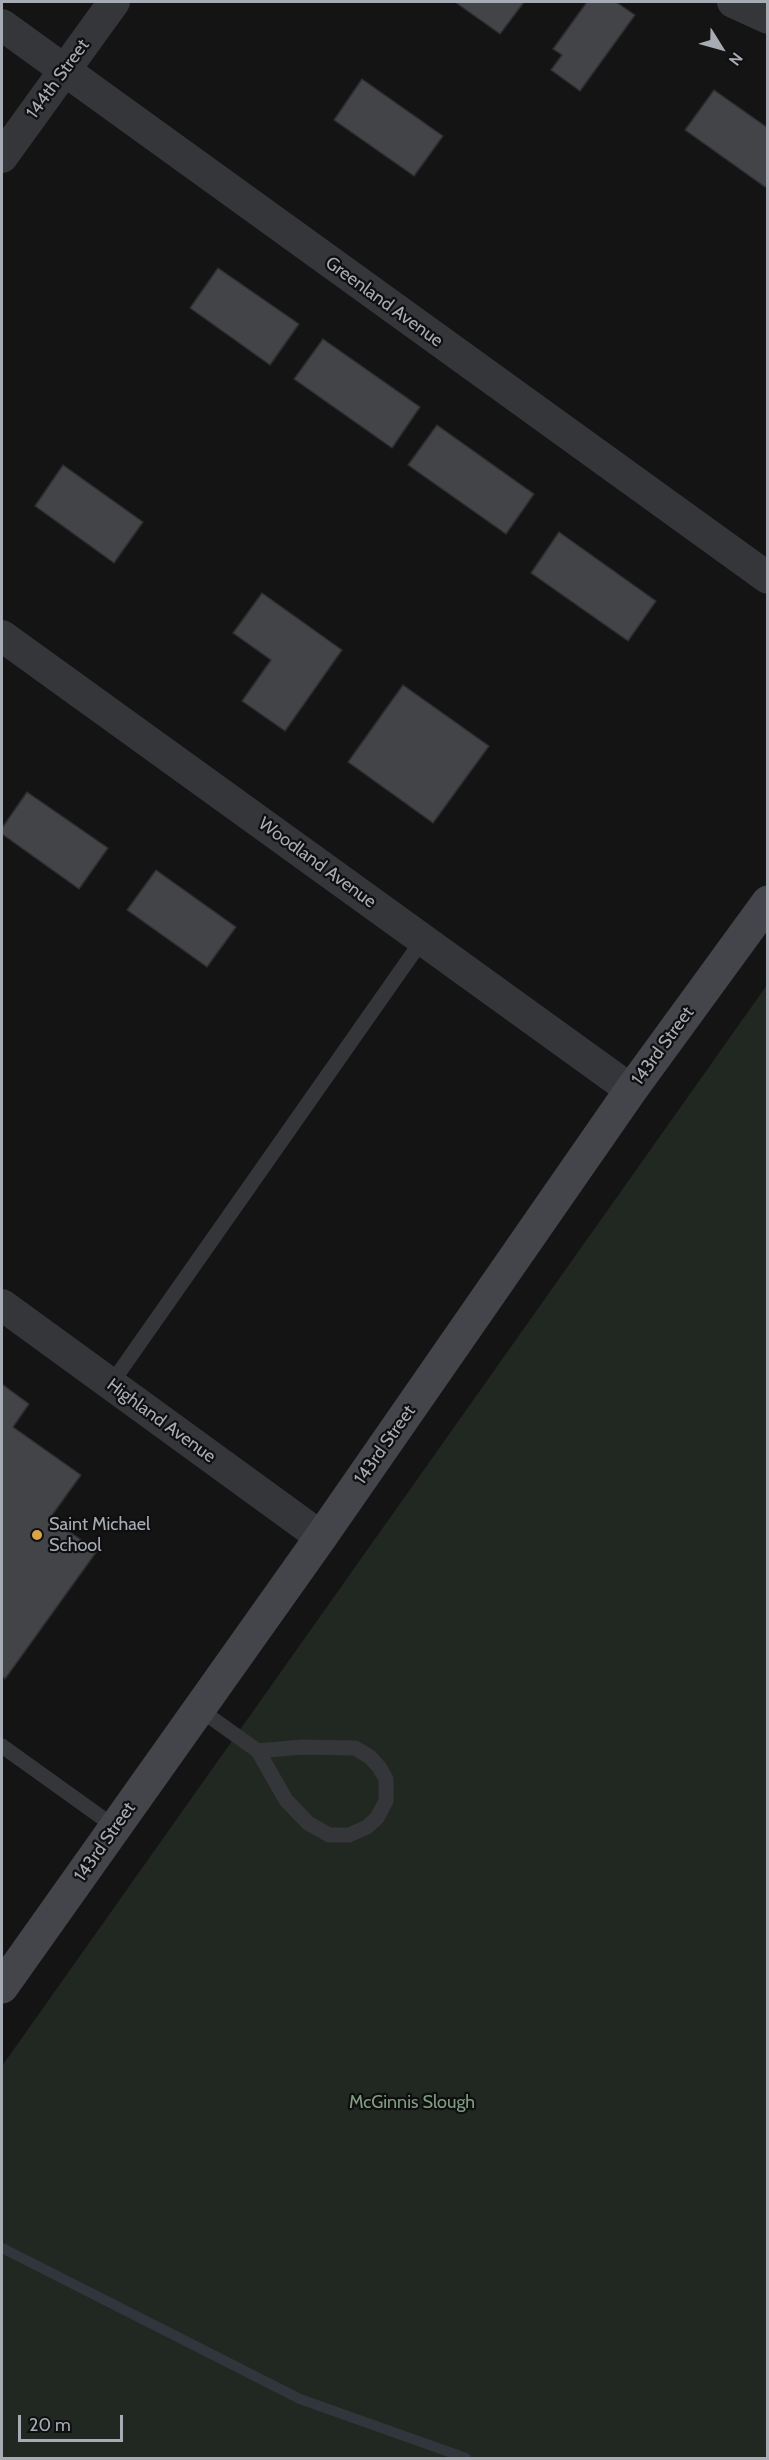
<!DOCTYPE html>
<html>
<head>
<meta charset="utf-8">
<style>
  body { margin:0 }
  #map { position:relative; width:769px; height:2460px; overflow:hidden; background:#141415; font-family:Cabin,sans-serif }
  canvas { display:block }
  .frame { position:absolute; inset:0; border:3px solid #a7acb4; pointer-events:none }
  .north { position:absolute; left:691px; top:18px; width:60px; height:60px; -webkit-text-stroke:4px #0f0f10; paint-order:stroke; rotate:127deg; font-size:16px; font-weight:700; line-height:24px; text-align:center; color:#a7acb4 }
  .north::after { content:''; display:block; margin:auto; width:21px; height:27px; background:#a7acb4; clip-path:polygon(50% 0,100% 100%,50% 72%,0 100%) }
  .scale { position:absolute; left:18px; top:2415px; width:105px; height:27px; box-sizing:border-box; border:3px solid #a7acb4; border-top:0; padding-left:8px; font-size:18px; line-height:21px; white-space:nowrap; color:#a7acb4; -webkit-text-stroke:4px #0f0f10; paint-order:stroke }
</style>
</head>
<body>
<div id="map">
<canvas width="769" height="2460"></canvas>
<div class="frame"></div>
<div class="north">N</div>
<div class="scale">20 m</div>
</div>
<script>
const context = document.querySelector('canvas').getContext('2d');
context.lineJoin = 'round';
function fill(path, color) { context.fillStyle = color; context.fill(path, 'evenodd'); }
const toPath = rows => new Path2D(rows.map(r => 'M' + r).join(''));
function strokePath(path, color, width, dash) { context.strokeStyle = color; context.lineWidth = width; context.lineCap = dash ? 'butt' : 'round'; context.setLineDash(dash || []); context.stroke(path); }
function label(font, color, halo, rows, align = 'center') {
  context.font = font + ' Cabin,sans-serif'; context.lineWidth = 4.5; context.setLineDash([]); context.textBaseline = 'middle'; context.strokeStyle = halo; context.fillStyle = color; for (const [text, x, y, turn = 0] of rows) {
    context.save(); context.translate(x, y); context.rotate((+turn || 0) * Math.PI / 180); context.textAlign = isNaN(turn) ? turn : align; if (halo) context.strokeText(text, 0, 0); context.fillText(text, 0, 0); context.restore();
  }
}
const green = toPath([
  [767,985,767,2458,2,2458,2,2066]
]);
const stream = toPath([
  [2,2248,300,2399,466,2458]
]);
const building = toPath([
  [455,2,524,2,500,34,455,2],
  [587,2,616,2,635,15,580,91,551,70,562,55,553,49,587,2],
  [362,79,443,136,414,176,334,120,362,79],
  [714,90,768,128,768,184,765,187,685,130,714,90],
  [218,268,299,324,270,365,190,308,218,268],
  [323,339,420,407,392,448,294,379,323,339],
  [437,425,534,494,506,534,408,465,437,425],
  [63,465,143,522,114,563,35,506,63,465],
  [559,532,656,601,628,641,531,573,559,532],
  [262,593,342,650,285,731,242,701,271,660,233,633,262,593],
  [403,685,489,746,433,823,348,762,403,685],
  [27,792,108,848,79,889,2,834,2,828,27,792],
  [156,870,236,927,207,967,127,910,156,870],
  [2,1384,29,1404,13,1427,81,1475,50,1518,97,1551,5,1679,2,1676,2,1384]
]);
const service = toPath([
  [111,1384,423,939],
  [199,1709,258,1751,286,1800,308,1823,329,1835,349,1835,367,1827,377,1818,386,1801,386,1779,379,1767,370,1757,355,1748,302,1747,258,1751],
  [2,1746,115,1827]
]);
const minor = toPath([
  [733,2,768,18],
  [2,25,768,578],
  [2,157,114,2],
  [2,636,631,1090],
  [2,1305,321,1537]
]);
const secondary = toPath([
  [2,1987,321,1537,631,1090,768,902]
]);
const markers = [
  [37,1535,6,"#dca446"]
];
const streetNames = [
  ["144th Street",58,79,-54],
  ["Greenland Avenue",384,302,36],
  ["Woodland Avenue",317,863,36],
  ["143rd Street",663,1046,-54],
  ["Highland Avenue",161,1421,36],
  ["143rd Street",385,1445,-55],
  ["143rd Street",105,1842,-55]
];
const poiNames = [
  ["Saint Michael",49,1525],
  ["School",49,1546]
];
const parkNames = [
  ["McGinnis Slough",412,2103]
];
fill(green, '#212821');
strokePath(stream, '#2f373d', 10);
fill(building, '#434448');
strokePath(building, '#2e2e31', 1.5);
strokePath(service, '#35363a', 15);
strokePath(minor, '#35363a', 32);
strokePath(secondary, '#44454a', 33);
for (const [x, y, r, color] of markers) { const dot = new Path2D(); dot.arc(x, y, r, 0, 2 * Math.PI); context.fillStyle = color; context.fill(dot); strokePath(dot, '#0f0f10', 2); }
label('18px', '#a7acb4', '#0f0f10', streetNames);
label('18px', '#a7acb4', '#0f0f10', poiNames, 'left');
label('18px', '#809d81', '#0f0f10', parkNames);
</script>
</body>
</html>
